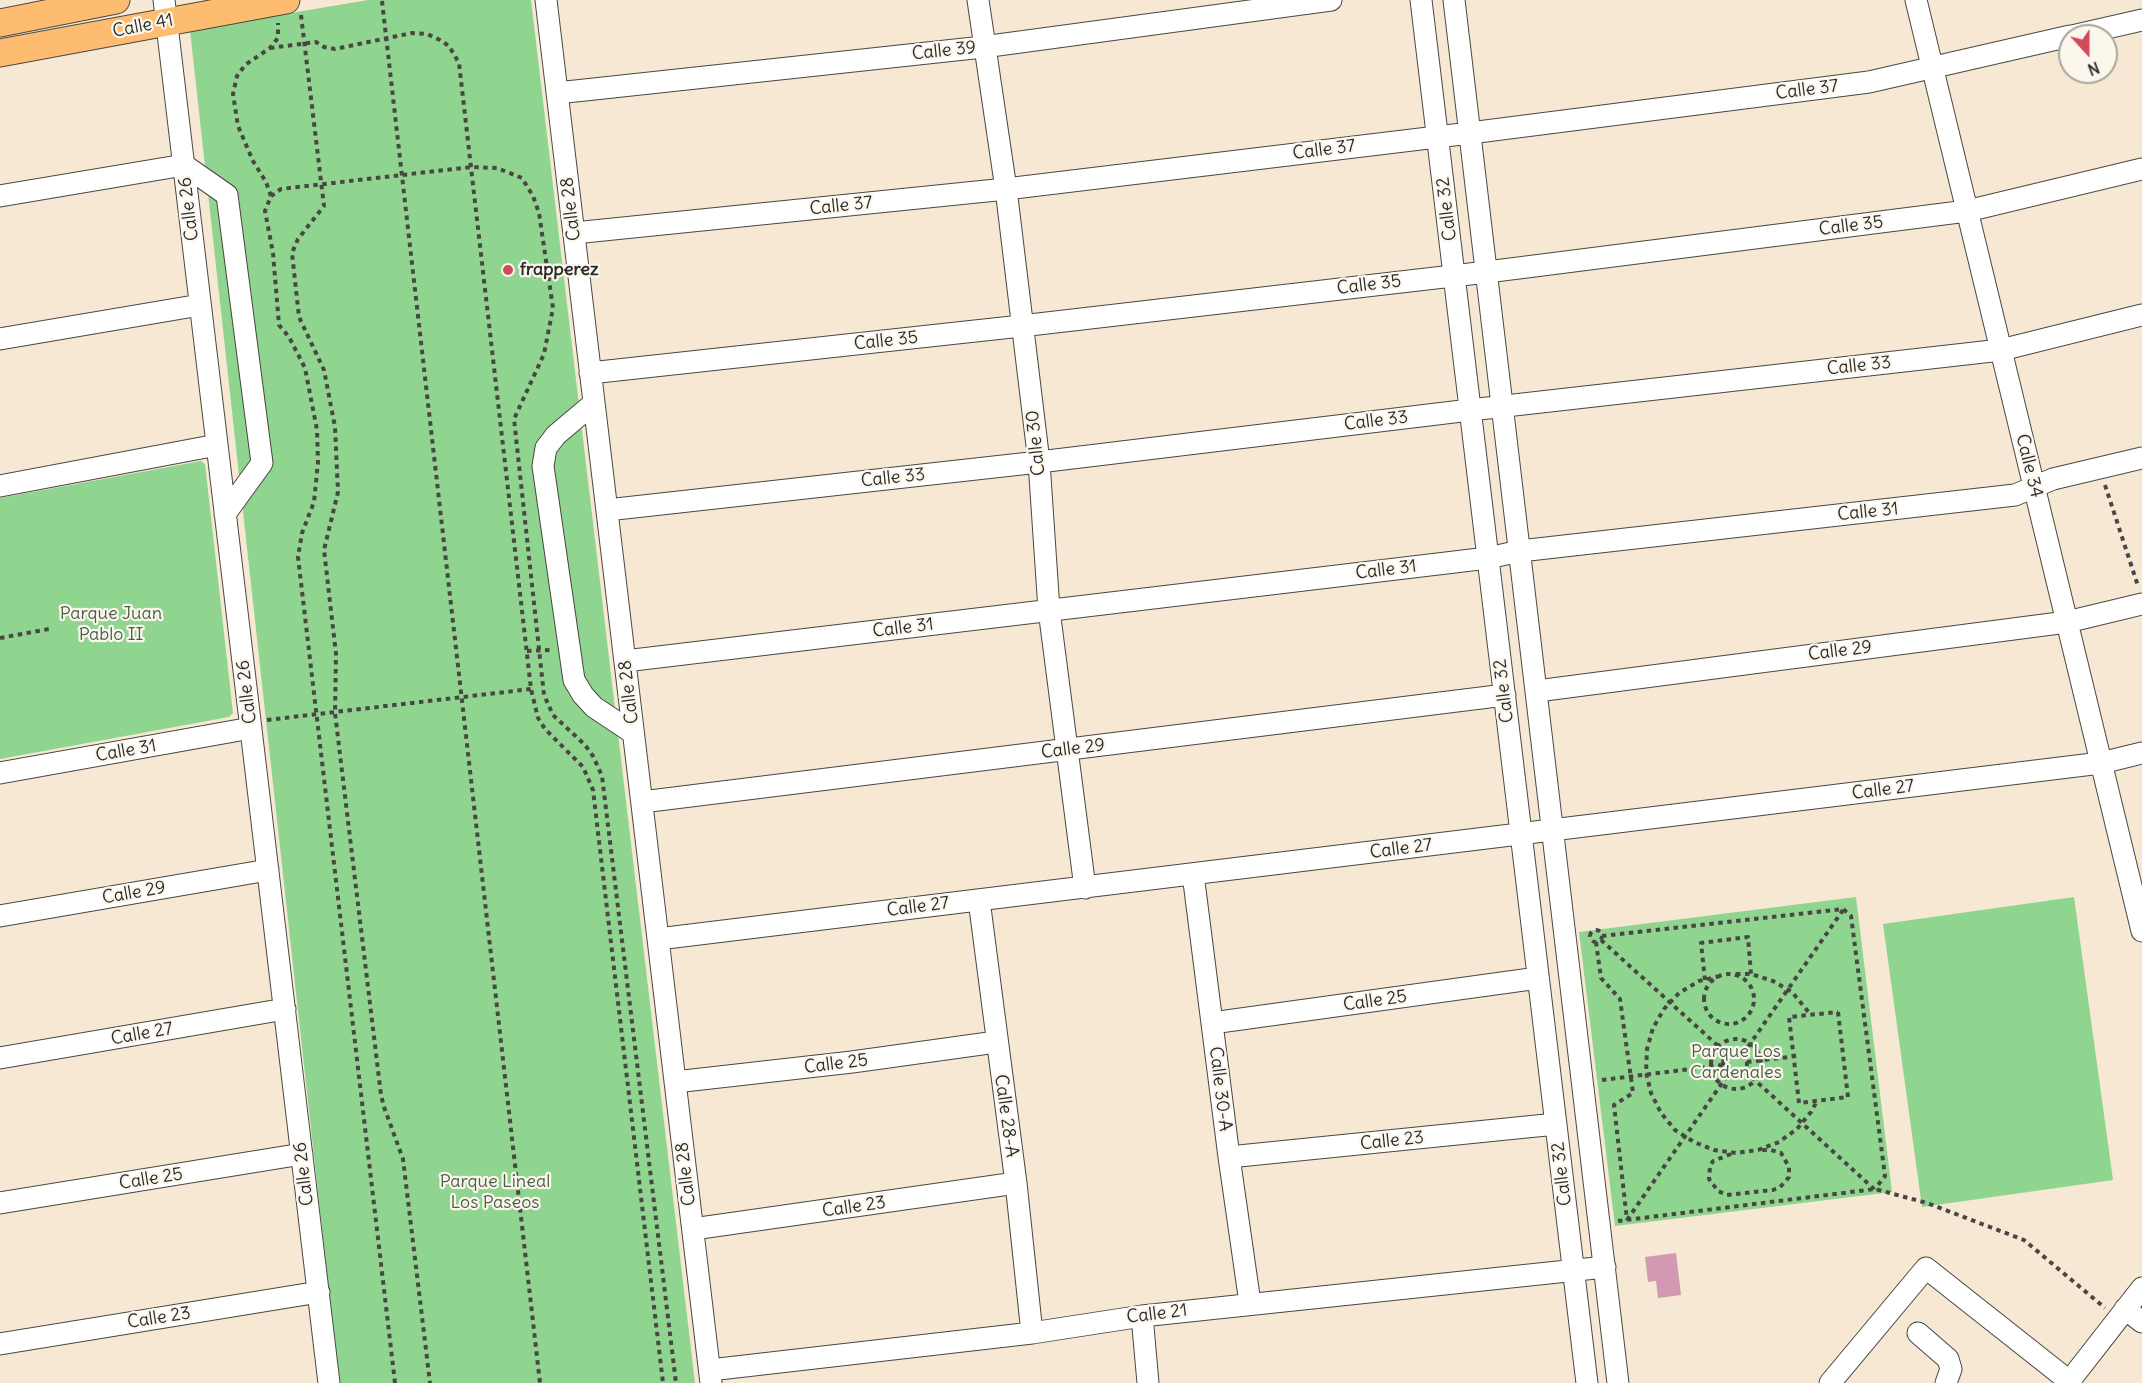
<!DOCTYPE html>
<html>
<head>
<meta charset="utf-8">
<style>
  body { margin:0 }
  #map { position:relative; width:2142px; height:1383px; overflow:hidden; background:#f6e8d2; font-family:Delius,sans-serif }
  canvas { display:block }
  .north { position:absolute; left:2058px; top:24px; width:60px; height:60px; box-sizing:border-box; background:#fbf7ec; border:2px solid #a8a59f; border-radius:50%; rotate:159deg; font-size:16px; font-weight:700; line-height:24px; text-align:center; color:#2b2b2b }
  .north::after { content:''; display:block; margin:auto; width:21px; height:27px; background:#d1495b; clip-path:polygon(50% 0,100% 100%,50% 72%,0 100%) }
</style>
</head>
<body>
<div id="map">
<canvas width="2142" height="1383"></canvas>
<div class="north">N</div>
</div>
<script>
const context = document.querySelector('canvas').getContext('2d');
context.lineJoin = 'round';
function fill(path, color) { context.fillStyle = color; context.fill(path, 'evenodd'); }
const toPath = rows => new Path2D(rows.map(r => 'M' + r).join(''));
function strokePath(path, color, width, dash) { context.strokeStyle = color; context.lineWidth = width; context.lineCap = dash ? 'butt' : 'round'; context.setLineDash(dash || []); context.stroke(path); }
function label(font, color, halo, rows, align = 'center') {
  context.font = font + ' Delius,sans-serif'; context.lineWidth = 4.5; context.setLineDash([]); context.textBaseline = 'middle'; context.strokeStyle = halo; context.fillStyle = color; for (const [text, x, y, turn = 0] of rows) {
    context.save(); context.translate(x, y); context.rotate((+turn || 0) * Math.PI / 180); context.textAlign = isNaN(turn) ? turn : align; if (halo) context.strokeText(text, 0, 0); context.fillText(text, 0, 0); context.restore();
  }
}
const green = toPath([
  [368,0,531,0,695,1383,339,1383,190,30],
  [201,461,205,464,233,713,229,717,0,759,0,498],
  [1856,897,1892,1192,1615,1226,1579,932],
  [2074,897,2113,1180,1922,1207,1883,924]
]);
const building = toPath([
  [1676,1253,1681,1295,1658,1298,1656,1281,1648,1282,1645,1257]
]);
const path = toPath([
  [382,1,540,1383],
  [301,15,324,206,298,239,292,253,299,317,324,370,335,427,338,492,324,550,336,654,335,713,381,1095,384,1107,403,1159,430,1383],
  [270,48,316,42,324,47,335,49,412,33,427,34,440,40,449,46,459,63,531,689,538,718,545,729,583,767,593,790,663,1383],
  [271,196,266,182,253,161,238,126,233,94,237,76,245,65,270,48,278,38,278,23],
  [2105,485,2138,586],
  [0,638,49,629],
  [527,651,550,650],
  [267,720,531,689],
  '1590 936a6 6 0 1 1 12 0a6 6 0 1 1-12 0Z',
  [1602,936,1843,909,1851,916,1885,1176,1875,1189],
  [1601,940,1727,1054],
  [1596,942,1601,978,1620,999,1633,1093,1614,1105,1627,1220],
  [1736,974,1751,974,1773,981,1792,992,1811,1015],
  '1704 999a25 25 0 1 1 50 0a25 25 0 1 1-50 0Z',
  [1720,976,1699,981,1679,993,1664,1009,1653,1028,1647,1049,1646,1072,1651,1093,1661,1113,1675,1130,1694,1142,1714,1150,1736,1153,1758,1150,1779,1142,1797,1129,1811,1112,1817,1101],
  [1705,980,1701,943,1748,937,1751,974],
  [1838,1012,1848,1097,1799,1103,1789,1017,1838,1012],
  '1711 1064a25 25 0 1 1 50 0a25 25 0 1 1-50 0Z',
  '1723 1063a12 12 0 1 1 24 0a12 12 0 1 1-24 0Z',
  [1743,1054,1843,910],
  [1747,1062,1797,1056],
  [1745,1071,1874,1189],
  [1602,1080,1723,1065],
  [1731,1154,1713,1161,1710,1167,1709,1179,1718,1191,1727,1195,1773,1190,1780,1187,1785,1182,1789,1177,1789,1167,1781,1153,1771,1150,1762,1150],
  [1627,1220,1729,1073],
  [1618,1221,1875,1189,1927,1203,2024,1240,2105,1308],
  [395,1383,298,557,302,533,314,502,318,462,317,430,305,368,289,337,279,325,273,253,265,211,271,196,281,189,471,167,497,168,522,178,533,196,539,213,553,308,544,354,514,419,544,695,553,715,585,745,593,756,602,776,676,1383]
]);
const minor = toPath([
  [164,0,329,1383],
  [546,0,711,1383],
  [978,0,1006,189,1039,462,1049,610,1085,888],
  [1421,0,1587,1383],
  [1454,0,1618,1383],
  [1916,0,2142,931],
  [2072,36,2142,20],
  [557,93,983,47,1331,0],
  [0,196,184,165,227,195,262,463,225,514],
  [574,233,1006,189,1470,133,1869,82,2070,36],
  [0,339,200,305],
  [590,373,1021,326,1487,272,1967,211,2142,169],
  [594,403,556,435,546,448,543,466,574,680,583,695,594,707,633,733],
  [0,486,217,445],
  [607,510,1039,462,1470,410,2001,350,2142,315],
  [625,661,1488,558,1520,551,2015,495,2053,479,2142,458],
  [1537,691,2067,622,2142,604],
  [0,773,251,728],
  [642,802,1505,695],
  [1193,874,1229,1157,1250,1303],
  [979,900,1016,1183,1032,1333],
  [0,916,268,870],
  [658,939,2101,763,2142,753],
  [1212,1023,1538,978],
  [0,1058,285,1009],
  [675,1082,852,1062,996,1042],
  [1229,1157,1556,1124],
  [0,1203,302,1154],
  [693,1229,1016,1183],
  [2125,1309,2142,1322],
  [1142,1316,1148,1383],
  [1918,1333,1948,1359,1951,1369,1946,1383],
  [0,1344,319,1292],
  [710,1370,1032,1333,1142,1316,1605,1267],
  [1830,1383,1926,1268,2069,1381],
  [2068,1383,2142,1288]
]);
const major = toPath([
  [0,23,116,0],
  [0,53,286,0]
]);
const markers = [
  [508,270,6,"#d1495b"]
];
const streetNames = [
  ["Calle 41",143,26,-11],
  ["Calle 39",944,51,-6],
  ["Calle 37",1807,90,-7],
  ["Calle 37",1324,150,-7],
  ["Calle 37",841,206,-6],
  ["Calle 26",189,209,-97],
  ["Calle 28",571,209,-97],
  ["Calle 32",1447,209,-97],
  ["Calle 35",1851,226,-7],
  ["Calle 35",1369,285,-7],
  ["Calle 35",886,341,-6],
  ["Calle 33",1859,366,-6],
  ["Calle 33",1376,421,-7],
  ["Calle 30",1036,443,-96],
  ["Calle 34",2029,466,76],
  ["Calle 33",893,478,-6],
  ["Calle 31",1868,512,-6],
  ["Calle 31",1386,570,-7],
  ["Calle 31",903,628,-7],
  ["Calle 29",1840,651,-7],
  ["Calle 32",1504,691,-97],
  ["Calle 26",247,692,-97],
  ["Calle 28",629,692,-97],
  ["Calle 29",1073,749,-7],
  ["Calle 31",126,751,-10],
  ["Calle 27",1883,790,-7],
  ["Calle 27",1401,849,-7],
  ["Calle 29",134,893,-10],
  ["Calle 27",918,907,-7],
  ["Calle 25",1375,1001,-8],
  ["Calle 27",142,1034,-10],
  ["Calle 25",836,1064,-7],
  ["Calle 30-A",1220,1089,83],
  ["Calle 28-A",1006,1116,82],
  ["Calle 23",1392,1141,-6],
  ["Calle 26",304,1174,-97],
  ["Calle 28",686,1174,-97],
  ["Calle 32",1562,1174,-97],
  ["Calle 25",151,1179,-9],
  ["Calle 23",854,1207,-8],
  ["Calle 21",1157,1314,-7],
  ["Calle 23",159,1318,-9]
];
const poiNames = [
  ["frapperez",520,270]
];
const parkNames = [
  ["Parque Juan",111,614],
  ["Pablo II",111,635],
  ["Parque Los",1736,1052],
  ["Cardenales",1736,1073],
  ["Parque Lineal",495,1182],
  ["Los Paseos",495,1203]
];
fill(green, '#8fd58f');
fill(building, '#d499b2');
strokePath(minor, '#494744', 23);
strokePath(major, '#494744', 29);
strokePath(path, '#494744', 4, [4.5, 4.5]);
strokePath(minor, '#fff', 21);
strokePath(major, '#febc70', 27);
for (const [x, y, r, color] of markers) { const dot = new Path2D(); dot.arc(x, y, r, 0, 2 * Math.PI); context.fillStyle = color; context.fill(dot); strokePath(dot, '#fbf7ec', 2); }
label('18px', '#2b2b2b', '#fbf7ec', streetNames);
label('bold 18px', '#2b2b2b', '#fbf7ec', poiNames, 'left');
label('18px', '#495e49', '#fbf7ec', parkNames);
</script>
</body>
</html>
